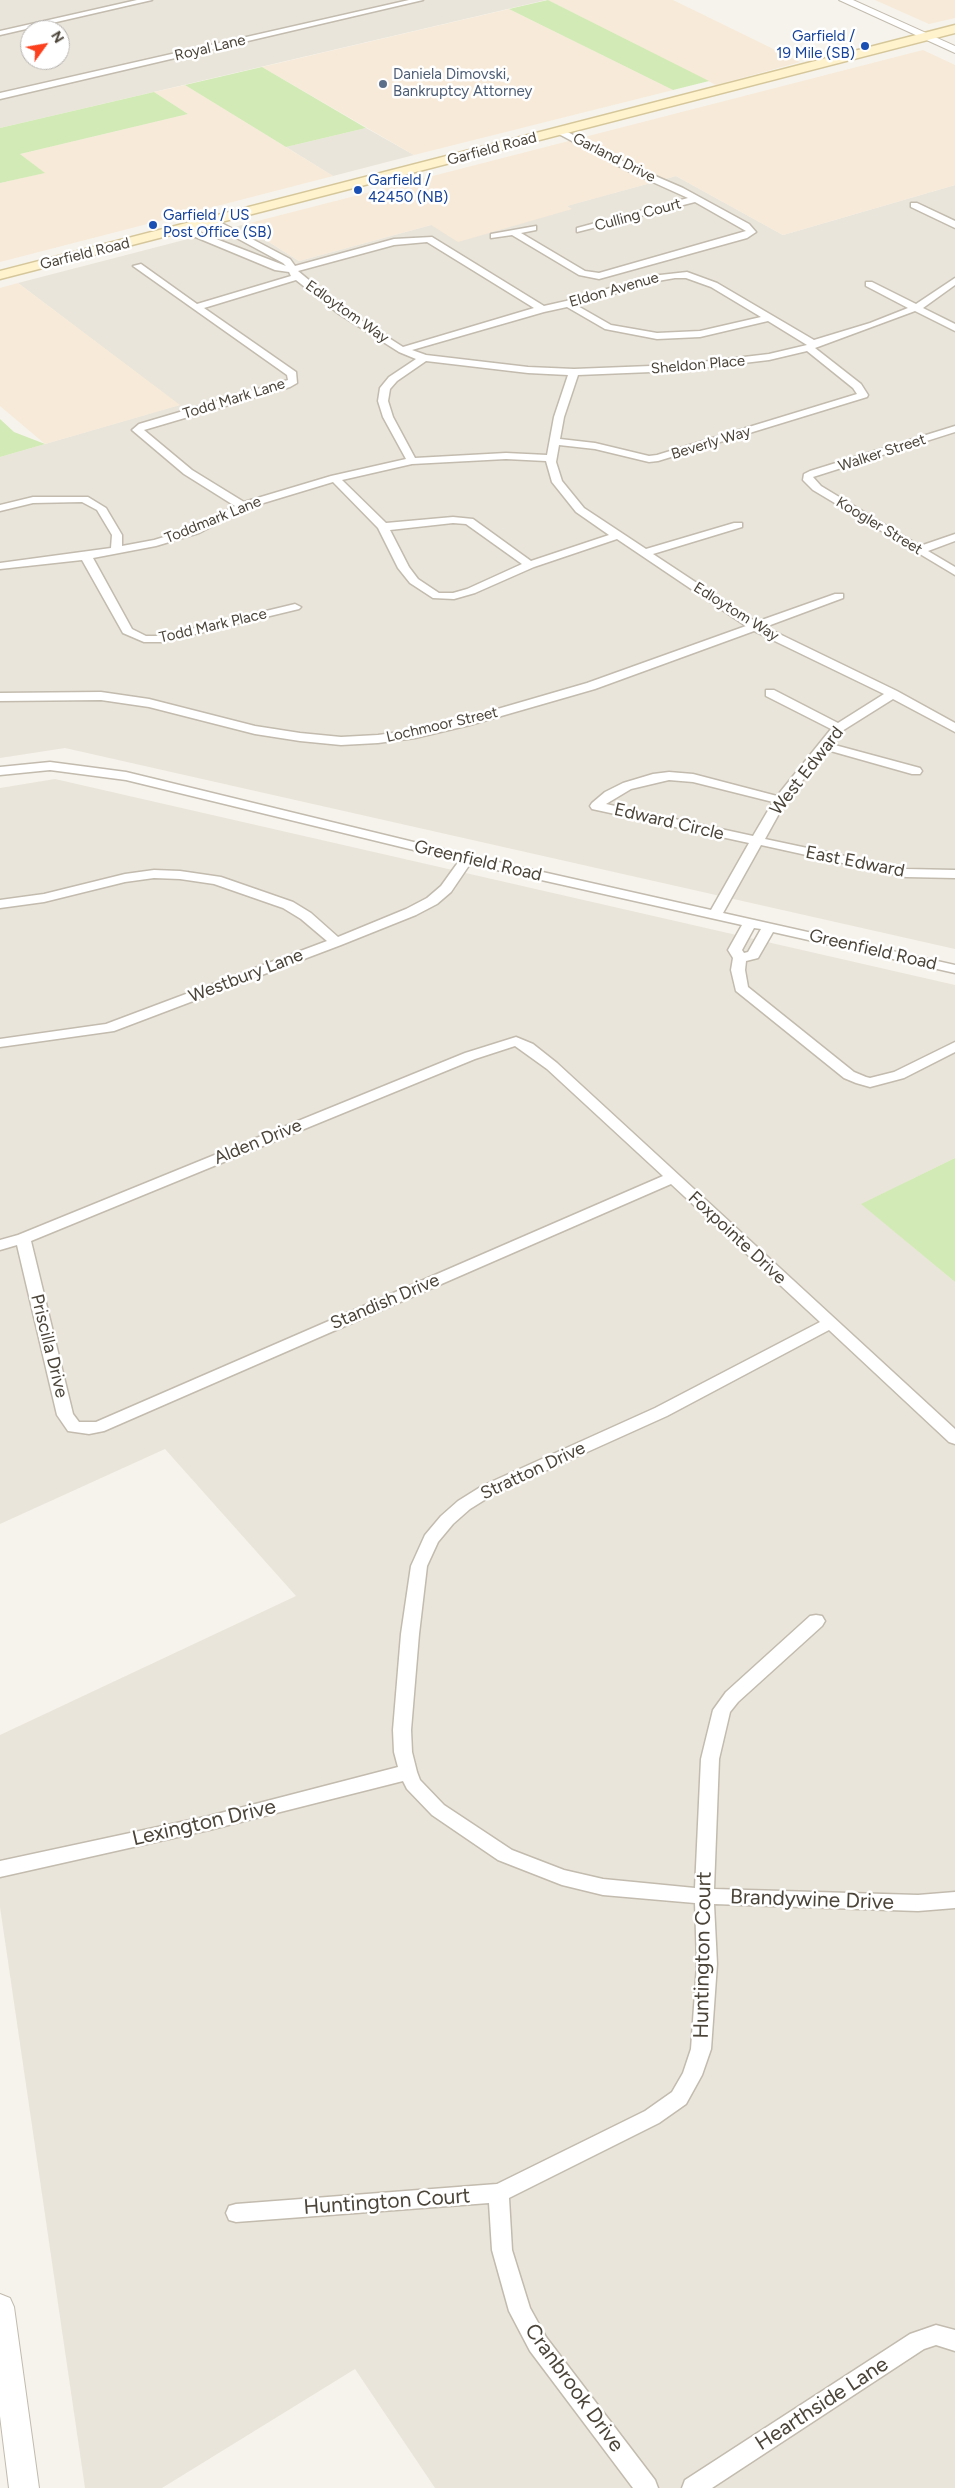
<!DOCTYPE html>
<html>
<head>
<meta charset="utf-8">
<style>
  body { margin:0 }
  #map { position:relative; width:955px; height:2488px; overflow:hidden; background:#f6f3ec; font-family:Figtree,sans-serif }
  canvas { display:block }
  .north { position:absolute; left:20px; top:20px; width:50px; height:50px; box-sizing:border-box; background:#fff; border:1px solid #b7b4b0; border-radius:50%; rotate:58deg; font-size:14px; font-weight:700; line-height:20px; text-align:center; color:#4b4439 }
  .north::after { content:''; display:block; margin:auto; width:18px; height:22px; background:#fc3f1d; clip-path:polygon(50% 0,100% 100%,50% 72%,0 100%) }
</style>
</head>
<body>
<div id="map">
<canvas width="955" height="2488"></canvas>
<div class="north">N</div>
</div>
<script>
const context = document.querySelector('canvas').getContext('2d');
context.lineJoin = 'round';
function fill(path, color) { context.fillStyle = color; context.fill(path, 'evenodd'); }
const toPath = rows => new Path2D(rows.map(r => 'M' + r).join(''));
function strokePath(path, color, width, dash) { context.strokeStyle = color; context.lineWidth = width; context.lineCap = dash ? 'butt' : 'round'; context.setLineDash(dash || []); context.stroke(path); }
function label(font, color, halo, rows, align = 'center') {
  context.font = font + ' Figtree,sans-serif'; context.lineWidth = 5; context.setLineDash([]); context.textBaseline = 'middle'; context.strokeStyle = halo; context.fillStyle = color; for (const [text, x, y, turn = 0] of rows) {
    context.save(); context.translate(x, y); context.rotate((+turn || 0) * Math.PI / 180); context.textAlign = isNaN(turn) ? turn : align; if (halo) context.strokeText(text, 0, 0); context.fillText(text, 0, 0); context.restore();
  }
}
const residential = toPath([
  [0,0,546,0,0,128],
  [30,30,60,30,60,60,30,60],
  [366,128,414,155,333,176,286,147],
  [676,176,783,235,955,185,955,949,65,748,0,758,0,457,179,405,18,283,242,225,299,261,431,225,571,209,566,206],
  [55,779,955,985,955,1158,862,1204,955,1282,955,2488,435,2488,355,2369,162,2488,85,2488,0,1907,0,1735,296,1596,165,1449,0,1524,0,788]
]);
const commercial = toPath([
  [548,0,673,0,800,62,716,85],
  [875,0,955,0,955,18,929,24],
  [509,9,673,90,414,155,262,67],
  [923,50,955,65,955,185,783,235,676,176,567,206,572,209,458,242,431,225,299,261,242,225],
  [185,85,333,176,0,262,0,183,44,173,20,154,188,114,154,92],
  [18,283,180,405,45,444,0,406,0,288]
]);
const green = toPath([
  [548,0,709,81,673,90,509,9],
  [262,67,366,128,286,147,185,85],
  [154,92,188,114,20,154,45,173,0,183,0,128],
  [0,419,14,432,45,444,0,457],
  [955,1158,955,1282,861,1204]
]);
const minor = toPath([
  [137,0,152,0,0,35,0,31,137,0],
  [409,0,423,0,0,99,0,93,409,0],
  [560,128,632,166,683,188,749,224,756,232,747,238,599,279,579,275,512,235,491,238,491,234,536,226,536,230,521,233,585,271,599,273,746,231,695,202,577,232,577,228,688,198,626,170,557,133,557,129,560,128],
  [911,203,917,203,955,221,955,228,911,207,911,203],
  [212,218,290,259,295,266,394,239,432,237,544,306,566,301,651,276,687,272,717,283,814,340,870,323,908,308,866,286,866,282,872,282,916,304,955,278,955,285,923,308,955,324,955,331,915,311,815,348,861,384,868,395,867,397,658,461,649,462,595,449,559,445,556,462,562,481,584,508,646,549,734,523,742,523,742,527,653,554,756,622,835,594,843,594,843,598,765,627,897,691,955,723,955,732,893,699,842,731,831,744,920,768,922,771,920,774,912,774,827,750,786,801,765,839,906,869,955,870,955,878,906,877,761,845,723,913,955,965,955,973,773,932,758,958,746,961,745,970,748,987,854,1072,866,1077,870,1078,894,1072,955,1042,955,1052,904,1078,870,1087,856,1083,844,1078,736,991,731,970,733,958,728,950,742,925,470,864,451,892,437,904,416,915,341,945,114,1031,0,1047,0,1039,106,1024,327,941,301,919,283,908,214,884,180,879,154,878,125,882,44,902,0,908,0,900,44,894,125,874,154,870,180,871,221,877,293,902,311,913,338,937,406,909,427,898,441,886,459,861,126,780,50,770,0,775,0,767,50,762,126,772,467,855,711,910,749,843,592,809,590,806,592,803,605,792,623,783,653,774,669,772,693,774,777,796,831,729,766,696,766,690,774,690,838,723,884,694,754,631,595,689,470,725,415,738,378,743,341,745,300,741,255,734,149,707,101,700,0,701,0,693,101,692,149,699,255,726,300,733,341,737,378,735,415,730,463,719,587,683,746,626,617,539,534,567,475,593,454,599,433,598,410,583,398,568,378,528,333,482,247,508,199,533,156,546,93,558,132,629,146,636,162,636,295,604,301,607,299,609,162,642,144,642,123,633,82,560,0,569,0,563,111,548,112,535,97,510,82,502,33,503,0,511,0,505,33,497,88,497,106,508,122,535,122,546,154,540,191,529,235,506,184,474,132,430,139,424,288,380,287,375,133,266,141,264,197,304,291,276,289,272,275,270,193,236,172,231,177,228,198,232,286,266,283,263,209,223,207,221,212,218],
  [427,242,534,308,403,347,345,310,298,271,394,245,427,242],
  [675,278,686,278,711,287,761,317,700,331,657,333,611,325,576,305,652,282,675,278],
  [296,280,339,314,399,352,416,359,389,377,380,388,378,401,383,417,406,459,331,476,244,502,192,470,144,430,290,387,297,383,296,372,204,308,296,280],
  [567,307,605,329,657,339,700,337,768,321,807,345,769,354,676,365,574,369,528,367,426,355,412,350,544,312,567,307],
  [807,351,853,388,857,394,657,455,649,456,595,443,560,439,564,417,578,375,676,371,769,360,807,351],
  [426,361,528,373,568,375,554,417,547,455,506,453,415,458,393,417,388,401,390,389,397,381,426,361],
  [506,459,546,461,552,482,576,512,609,535,531,561,473,519,453,517,386,523,342,480,412,464,506,459],
  [453,523,466,524,522,564,467,589,453,593,439,593,418,579,409,567,390,530,453,523],
  [669,780,693,782,773,802,753,836,606,804,631,789,669,780],
  [754,928,761,929,748,952,744,953,742,950,754,928],
  [955,426,955,432,813,477,821,486,920,546,955,534,955,541,928,551,955,567,955,575,813,490,803,480,804,474,810,471,955,426],
  [516,1037,533,1044,557,1063,955,1429,955,1444,949,1442,829,1330,667,1416,494,1494,470,1509,453,1524,438,1542,427,1566,419,1634,411,1730,412,1752,417,1772,420,1780,444,1805,512,1850,564,1870,603,1879,695,1888,701,1759,713,1710,726,1692,810,1616,816,1615,822,1616,825,1621,822,1626,738,1702,730,1712,719,1759,714,1889,918,1895,955,1892,955,1908,918,1911,714,1904,717,1964,711,2049,702,2075,686,2104,659,2123,509,2198,512,2250,530,2308,546,2337,655,2480,658,2488,633,2488,530,2351,509,2311,492,2250,489,2203,236,2222,229,2220,226,2213,229,2206,236,2204,497,2184,645,2111,672,2092,683,2073,691,2049,697,1964,695,1903,603,1895,562,1885,498,1860,432,1815,407,1789,403,1781,209,1830,0,1877,0,1861,209,1816,398,1767,394,1752,393,1730,401,1634,411,1566,425,1535,441,1516,458,1501,482,1486,655,1408,820,1322,671,1184,104,1431,89,1434,68,1431,57,1415,17,1245,0,1250,0,1240,18,1235,465,1053,516,1037],
  [515,1046,547,1069,663,1176,96,1422,79,1422,73,1414,31,1241,475,1059,515,1046],
  [936,2325,955,2330,955,2351,936,2345,924,2349,712,2488,682,2488,685,2480,910,2334,936,2325]
]);
const tertiary = toPath([
  [839,0,853,0,955,46,955,53,839,0],
  [0,2294,10,2298,14,2307,39,2488,9,2488,0,2416,0,2294]
]);
const secondary = toPath([
  [955,25,955,33,0,279,0,271,955,25]
]);
const markers = [
  [865,46,5,"#1a4fb4"],
  [383,84,5,"#5c6f8a"],
  [358,190,5,"#1a4fb4"],
  [153,225,5,"#1a4fb4"]
];
const farTransitnames = [
  ["Garfield /",855,37,"right"],
  ["19 Mile (SB)",855,54,"right"],
  ["Garfield /",368,181],
  ["42450 (NB)",368,198],
  ["Garfield / US",163,216],
  ["Post Office (SB)",163,233]
];
const farStreetnames = [
  ["Royal Lane",210,48,-13],
  ["Garfield Road",492,149,-15],
  ["Garland Drive",614,158,27],
  ["Culling Court",638,215,-15],
  ["Garfield Road",85,254,-14],
  ["Eldon Avenue",614,290,-16],
  ["Edloytom Way",347,312,35],
  ["Sheldon Place",698,365,-5],
  ["Todd Mark Lane",234,399,-17],
  ["Beverly Way",711,443,-17],
  ["Walker Street",882,453,-18],
  ["Toddmark Lane",213,520,-22],
  ["Koogler Street",879,526,31],
  ["Edloytom Way",736,612,32],
  ["Todd Mark Place",213,626,-13],
  ["Lochmoor Street",442,725,-13]
];
const farServicenames = [
  ["Daniela Dimovski,",393,75],
  ["Bankruptcy Attorney",393,92]
];
const streetNames = [
  ["West Edward",807,771,-52],
  ["Edward Circle",669,822,13],
  ["Greenfield Road",478,861,13],
  ["East Edward",855,862,11],
  ["Greenfield Road",873,950,13],
  ["Westbury Lane",246,976,-21],
  ["Alden Drive",258,1142,-22],
  ["Foxpointe Drive",737,1238,43],
  ["Standish Drive",385,1302,-23],
  ["Priscilla Drive",49,1346,76],
  ["Stratton Drive",533,1471,-25]
];
const nearStreetnames = [
  ["Lexington Drive",204,1823,-13],
  ["Brandywine Drive",812,1900,2],
  ["Huntington Court",703,1955,-89],
  ["Huntington Court",387,2202,-4],
  ["Cranbrook Drive",574,2388,54],
  ["Hearthside Lane",822,2404,-33]
];
fill(residential, '#eae5da');
fill(commercial, '#f7ead8');
fill(green, '#d2eab5');
strokePath(minor, '#c2bbae', 3);
strokePath(tertiary, '#c2bbae', 2);
strokePath(secondary, '#d6c79b', 3);
fill(minor, '#fff');
fill(tertiary, '#fff');
fill(secondary, '#fff3cd');
for (const [x, y, r, color] of markers) { const dot = new Path2D(); dot.arc(x, y, r, 0, 2 * Math.PI); context.fillStyle = color; context.fill(dot); strokePath(dot, '#fff', 2); }
label('15px', '#164399', '#fff', farTransitnames, 'left');
label('15px', '#4b4439', '#fff', farStreetnames);
label('15px', '#4e5e75', '#fff', farServicenames, 'left');
label('18px', '#4b4439', '#fff', streetNames);
label('21px', '#4b4439', '#fff', nearStreetnames);
</script>
</body>
</html>
